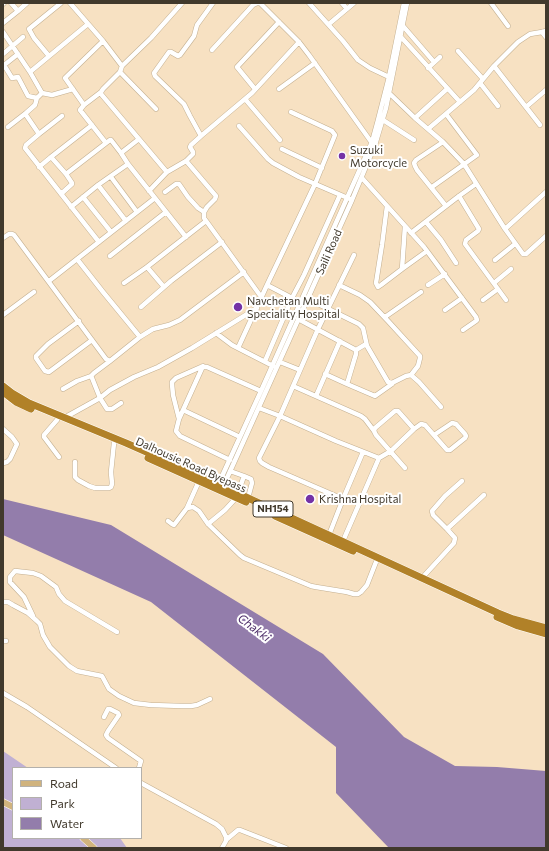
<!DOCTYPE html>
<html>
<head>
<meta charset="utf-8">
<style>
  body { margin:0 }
  #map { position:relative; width:549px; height:851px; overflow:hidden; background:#f7e1c2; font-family:Commissioner,sans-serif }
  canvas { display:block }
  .frame { position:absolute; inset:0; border:4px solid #41392c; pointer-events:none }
  .legend { position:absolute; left:12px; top:767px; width:130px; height:72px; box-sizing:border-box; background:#fff; border:1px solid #b3b0ab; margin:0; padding:5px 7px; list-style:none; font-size:12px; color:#41392c }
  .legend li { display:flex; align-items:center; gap:8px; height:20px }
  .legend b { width:20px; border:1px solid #b3b0ab }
</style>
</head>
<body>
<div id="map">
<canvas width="549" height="851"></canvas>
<div class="frame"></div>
<ul class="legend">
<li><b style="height:5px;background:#d0b37e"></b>Road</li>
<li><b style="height:11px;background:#c0b0d3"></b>Park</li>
<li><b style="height:11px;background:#937dab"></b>Water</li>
</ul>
</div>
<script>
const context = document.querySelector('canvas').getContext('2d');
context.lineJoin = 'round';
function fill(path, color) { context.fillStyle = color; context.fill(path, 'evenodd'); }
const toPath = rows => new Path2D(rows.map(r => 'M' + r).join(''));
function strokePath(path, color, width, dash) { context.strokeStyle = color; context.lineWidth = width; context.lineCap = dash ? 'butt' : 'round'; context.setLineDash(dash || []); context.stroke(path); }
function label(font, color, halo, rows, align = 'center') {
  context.font = font + ' Commissioner,sans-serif'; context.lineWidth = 4; context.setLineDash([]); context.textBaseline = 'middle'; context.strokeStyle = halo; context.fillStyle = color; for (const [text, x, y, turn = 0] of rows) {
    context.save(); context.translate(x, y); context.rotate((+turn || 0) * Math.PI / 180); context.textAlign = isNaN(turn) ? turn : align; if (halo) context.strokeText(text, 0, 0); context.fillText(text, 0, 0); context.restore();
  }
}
const green = toPath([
  [3,751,28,768,13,768,13,838,120,838,127,848,3,848]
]);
const water = toPath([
  [3,499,111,525,323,654,404,737,455,766,497,767,546,771,546,848,389,848,336,793,336,747,151,602,3,535]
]);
const minor = toPath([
  [70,3,103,41,122,66,120,72,103,89,101,92,101,94,166,171,167,172],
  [257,3,260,3,299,42,309,55,372,143],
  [309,3,343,41,358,60,370,68,389,77],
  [342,3,347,9],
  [491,3,508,26],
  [3,4,4,3],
  [18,11,27,3],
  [3,23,18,11,11,3],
  [329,24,354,3],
  [403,26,434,62],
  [3,32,30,72,42,93],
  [542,32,546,37],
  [401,37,460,102],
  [212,50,253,5,257,3],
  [458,51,483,79],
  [3,54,23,37],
  [49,56,34,38,29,29,61,3],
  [4,65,12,78,18,77,28,96,37,98],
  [3,66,18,54],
  [122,66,151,38,182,3],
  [494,66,540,125],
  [428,68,440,57],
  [30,72,88,24],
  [120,72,156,109],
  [480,83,498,106],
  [73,89,52,95,42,93,37,98,35,105,26,113,26,115,39,134,26,145,25,148,99,242],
  [255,89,237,67,279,22],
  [279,89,315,63],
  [101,92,84,105,80,110,106,143],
  [389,93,415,118,443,142,464,164,505,229,523,254,526,254,546,236],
  [245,99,280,140],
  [84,105,65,78,103,41],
  [526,107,546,90],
  [415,118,447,89],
  [383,120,414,140],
  [239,126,268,159,273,163,299,177,350,199],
  [8,127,26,113],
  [428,129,474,90,494,66,518,42,530,34,542,32,546,31],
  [39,134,62,116],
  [201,136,190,116,184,104,155,76,154,73,169,52,171,52,178,56,180,55,194,36,197,25,213,3],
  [443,142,416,160,414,163,415,166,417,170,446,206],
  [282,149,322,168],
  [121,153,128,164,186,237],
  [51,157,92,125],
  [186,161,187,162,216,196,215,199,207,207,204,212,204,218,262,298],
  [39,167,51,157,66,174,72,183,72,184,61,194],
  [66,174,110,140,111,140,121,153,139,139],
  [111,177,137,212],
  [362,178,424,247,476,317,477,320,476,321,463,330],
  [98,185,126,221],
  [432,187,477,155,446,114],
  [149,191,167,172,186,161,193,154,193,152,190,147,191,145,201,136,252,93,299,42],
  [165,192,176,184,179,184,188,197,198,208,204,212],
  [459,196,479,229,478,231,466,240,465,244,506,300],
  [83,197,111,232],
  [387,206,382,245,376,283,378,287,381,285,402,269,427,251],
  [71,207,98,185,128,164],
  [426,222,441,240,456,263],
  [505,229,546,192],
  [411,233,459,196,476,184],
  [3,238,9,234,12,234,14,235,106,359,110,361,140,337,153,329,169,325,180,320,244,272],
  [110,256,166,212],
  [77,259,103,292,140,337],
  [495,260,515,244],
  [147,267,164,287],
  [402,269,405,226],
  [49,281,155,198],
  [124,283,147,267,206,221],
  [494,283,511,269],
  [267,285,292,298,302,304],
  [339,285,360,295,370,302,388,321,420,356,420,358,418,366,411,375],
  [428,285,445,274],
  [308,299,359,324,363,328,367,346,388,382,392,383,406,376,411,375,419,382,441,407],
  [483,300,498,289],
  [141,307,171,281,222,242],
  [445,310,462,298],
  [3,315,34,292],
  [385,317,421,292],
  [298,319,356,350,356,354,347,384,325,374],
  [79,321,48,344,36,356,36,358,38,361,45,371,49,372,92,340],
  [216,333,232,345,273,366],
  [238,348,267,285,315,184,335,135,332,131,291,112],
  [356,350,366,344],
  [110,361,94,373,91,376,92,378,100,398,107,409,112,409,121,403],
  [265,361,292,298,304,275,340,195],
  [280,362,300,370],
  [203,366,179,419,176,431,180,436,230,460],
  [347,384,375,396,392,384],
  [293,386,361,416,365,419,374,431],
  [63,389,77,381,91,376],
  [316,396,340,341],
  [259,408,280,416,336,441,379,458,391,451,414,429,421,424,425,425,447,450,450,450,465,438,466,436,465,434,456,424,452,423,434,435],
  [183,410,240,437],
  [64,418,100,398,110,390,134,377,158,367,192,348,257,308],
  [179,419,173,395,172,384,172,382,176,378,201,367,207,367,261,391],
  [57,420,44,435,44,437,59,457],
  [3,429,12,437,17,444,10,459,7,462,3,463],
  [75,462,75,477,78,480,89,486,95,488,109,488,111,487,112,484,111,472,114,443],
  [405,468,376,435,374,431,375,428,395,411,398,411,414,429],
  [230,471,244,476,251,479,252,483,248,498],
  [218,485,261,391,372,142,378,120,389,77,404,3],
  [223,487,352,200,375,145,386,108,407,3],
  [238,493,244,476],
  [343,499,269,467,262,463,260,461,259,458,280,416,318,329,354,255],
  [187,508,199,481],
  [168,521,172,524,174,525,187,508,193,507,199,511,208,524,240,555,244,558,311,586,316,587,347,592,354,594,358,594,361,592,367,585,376,562],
  [208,524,225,510,236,498],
  [447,529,484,495],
  [329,535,343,499,363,452],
  [343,541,379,458],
  [422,578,454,543,455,538,447,529,433,515,432,511,445,496,462,481],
  [3,602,8,602,13,605,28,613,37,621,40,624,43,635,50,647,69,666,77,671,102,676,109,689,119,696,134,703,151,705,182,706,191,706,197,705,210,699],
  [33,616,24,597,10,582,10,577,15,571,33,573,41,576,56,587,59,594,65,601,117,632],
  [3,641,6,641],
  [3,693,27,707,116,768],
  [104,717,108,709,110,709,118,713,119,715,108,731,106,735,108,738,141,761,139,768],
  [141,783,216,824,222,829,226,837,226,841,222,848],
  [226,840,238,830,240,830,286,848]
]);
const major = toPath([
  [3,802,13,807],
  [83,838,94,848]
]);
const highway = toPath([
  [3,386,12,393,29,403,126,443,219,484,248,498,498,613,513,619,546,628],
  [3,392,16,402,31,409],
  [148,458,246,502],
  [275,516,353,551],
  [497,617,518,626,546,634]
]);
const markers = [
  [342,156,4,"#7432a6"],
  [238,307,5,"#7432a6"],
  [310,499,5,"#7432a6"]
];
const shields = [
  [273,509,40]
];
const shieldNames = [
  ["NH154",273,509]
];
const poiNames = [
  ["Suzuki",350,150],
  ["Motorcycle",350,163],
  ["Navchetan Multi",247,301],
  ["Speciality Hospital",247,314],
  ["Krishna Hospital",319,499]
];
const streetNames = [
  ["Saili Road",329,252,-66],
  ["Dalhousie Road Byepass",191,465,24]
];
const waterNames = [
  ["Chakki",254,628,37]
];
fill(green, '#c0b0d3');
fill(water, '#937dab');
strokePath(minor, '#c3af90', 5.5);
strokePath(major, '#fff', 7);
strokePath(highway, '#fff', 8);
strokePath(minor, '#fff', 4.5);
strokePath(major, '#d0b37e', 6);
strokePath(highway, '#b18128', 7);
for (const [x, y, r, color] of markers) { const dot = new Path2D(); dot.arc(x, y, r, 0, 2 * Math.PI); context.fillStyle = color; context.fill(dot); strokePath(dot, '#fff', 1.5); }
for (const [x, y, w] of shields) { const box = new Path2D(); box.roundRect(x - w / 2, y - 8, w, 16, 3); context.fillStyle = '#fff'; context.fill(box); strokePath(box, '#41392c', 1); }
label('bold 10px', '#41392c', null, shieldNames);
label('11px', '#41392c', '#fff', poiNames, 'left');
label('11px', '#41392c', '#fff', streetNames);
label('italic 12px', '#4d2e69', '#fff', waterNames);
</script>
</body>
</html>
